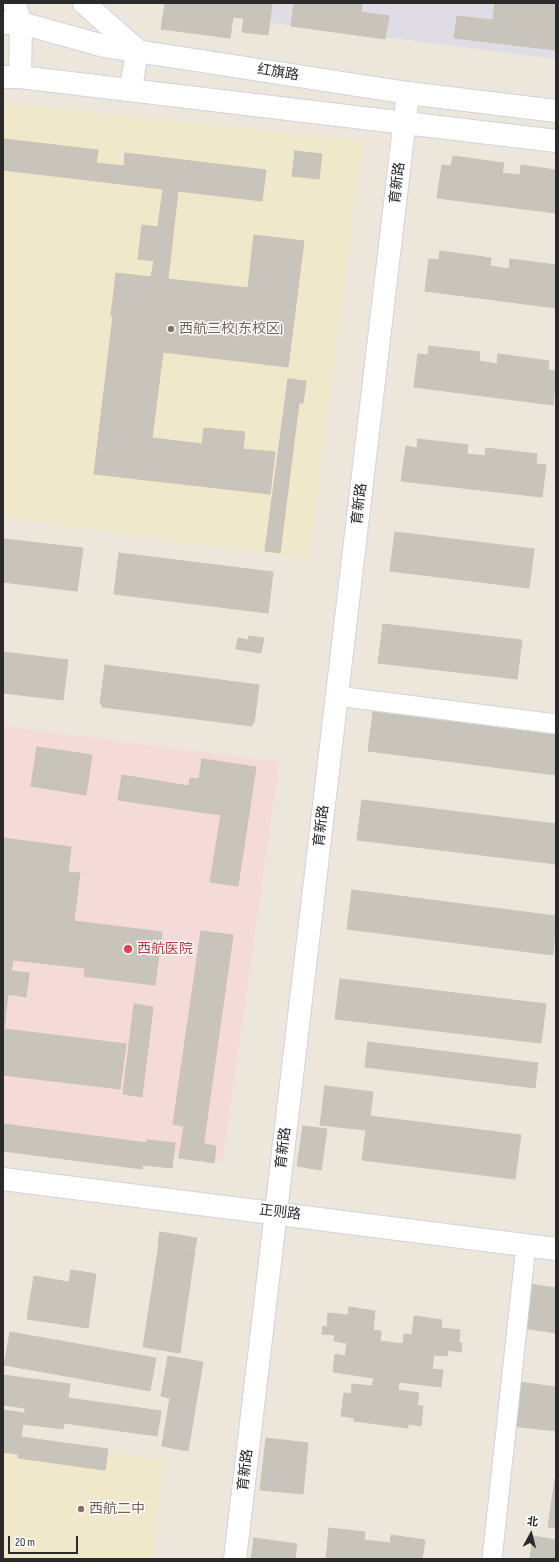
<!DOCTYPE html>
<html>
<head>
<meta charset="utf-8">
<style>
  body { margin:0 }
  #map { position:relative; width:559px; height:1562px; overflow:hidden; background:#ede7db; font-family:"Sofia Sans Condensed","Noto Sans SC",sans-serif }
  canvas { display:block }
  .frame { position:absolute; inset:0; border:4px solid #2a2a2a; pointer-events:none }
  .north { position:absolute; left:511px; top:1514px; width:40px; height:40px; -webkit-text-stroke:3px #fff; paint-order:stroke; rotate:7deg; font-size:11px; font-weight:700; line-height:16px; text-align:center; color:#2a2a2a }
  .north::after { content:''; display:block; margin:auto; width:14px; height:18px; background:#2a2a2a; clip-path:polygon(50% 0,100% 100%,50% 72%,0 100%) }
  .scale { position:absolute; left:8px; top:1536px; width:70px; height:18px; box-sizing:border-box; border:2px solid #2a2a2a; border-top:0; padding-left:5px; font-size:12px; line-height:14px; white-space:nowrap; color:#2a2a2a; -webkit-text-stroke:3px #fff; paint-order:stroke }
</style>
</head>
<body>
<div id="map">
<canvas width="559" height="1562"></canvas>
<div class="frame"></div>
<div class="north">北</div>
<div class="scale">20 m</div>
</div>
<script>
const context = document.querySelector('canvas').getContext('2d');
context.lineJoin = 'round';
function fill(path, color) { context.fillStyle = color; context.fill(path, 'evenodd'); }
const toPath = rows => new Path2D(rows.map(r => 'M' + r).join(''));
function strokePath(path, color, width, dash) { context.strokeStyle = color; context.lineWidth = width; context.lineCap = dash ? 'butt' : 'round'; context.setLineDash(dash || []); context.stroke(path); }
function label(font, color, halo, rows, align = 'center') {
  context.font = font + ' "Sofia Sans Condensed","Noto Sans SC",sans-serif'; context.lineWidth = 3; context.setLineDash([]); context.textBaseline = 'middle'; context.strokeStyle = halo; context.fillStyle = color; for (const [text, x, y, turn = 0] of rows) {
    context.save(); context.translate(x, y); context.rotate((+turn || 0) * Math.PI / 180); context.textAlign = isNaN(turn) ? turn : align; if (halo) context.strokeText(text, 0, 0); context.fillText(text, 0, 0); context.restore();
  }
}
const industrial = toPath([
  [174,3,556,3,556,59,187,12]
]);
const education = toPath([
  [3,103,363,141,309,559,3,517],
  [3,1437,165,1460,153,1559,3,1559]
]);
const medical = toPath([
  [3,726,279,762,222,1163,3,1137]
]);
const building = toPath([
  [165,3,272,3,268,35,242,32,244,18,233,17,230,38,161,29,165,3],
  [294,3,362,3,361,12,389,16,385,39,291,26,294,3],
  [495,3,556,3,556,50,454,38,457,16,493,20,495,3],
  [3,139,98,150,96,163,124,166,125,153,266,170,262,201,178,191,168,279,248,288,254,235,304,241,288,367,163,352,152,438,202,444,204,428,245,432,243,449,275,452,270,494,94,474,113,316,111,316,116,273,151,277,154,261,138,259,142,225,158,227,163,189,3,170,3,139],
  [295,151,322,154,319,179,292,176,295,151],
  [453,156,504,163,502,173,520,175,521,165,556,170,556,213,437,198,442,165,451,166,453,156],
  [440,251,491,258,490,266,509,269,510,259,556,265,556,308,425,291,429,259,439,260,440,251],
  [429,346,480,352,479,361,497,364,498,354,549,361,548,370,556,371,553,405,414,387,418,354,428,355,429,346],
  [288,379,306,381,303,403,299,403,280,553,265,551,288,379],
  [418,439,468,445,467,454,485,456,486,448,537,454,536,464,546,465,542,497,401,481,406,446,417,448,418,439],
  [395,532,534,549,529,588,390,571,395,532],
  [3,539,83,548,77,591,3,582,3,539],
  [119,553,273,572,268,613,114,594,119,553],
  [383,624,522,640,517,679,378,663,383,624],
  [249,636,264,638,261,653,236,649,238,638,248,640,249,636],
  [3,652,68,660,63,700,3,693,3,652],
  [105,665,259,685,254,723,252,723,252,726,102,707,102,704,100,704,105,665],
  [373,712,556,735,556,775,368,751,373,712],
  [37,747,92,755,86,795,31,786,37,747],
  [202,759,256,767,238,886,210,882,221,815,118,800,122,775,189,786,190,778,199,779,202,759],
  [362,800,556,824,556,864,357,840,362,800],
  [3,838,71,847,68,872,80,873,74,921,162,932,155,985,84,976,85,968,13,960,11,971,29,973,26,997,8,994,4,1029,126,1044,120,1089,3,1075,3,838],
  [352,890,556,916,553,955,347,929,352,890],
  [201,931,233,935,201,1161,179,1158,184,1126,173,1124,201,931],
  [340,979,546,1004,541,1043,335,1019,340,979],
  [134,1004,153,1007,142,1097,123,1094,134,1004],
  [368,1042,538,1063,535,1088,365,1067,368,1042],
  [325,1086,373,1092,370,1116,521,1135,515,1179,362,1160,366,1130,320,1125,325,1086],
  [3,1124,147,1143,147,1140,175,1143,172,1168,143,1165,142,1169,3,1151,3,1124],
  [303,1126,327,1129,321,1170,297,1166,303,1126],
  [204,1144,216,1146,214,1163,202,1161,204,1144],
  [160,1232,197,1238,195,1249,158,1243,160,1232],
  [159,1244,195,1250,180,1353,143,1347,159,1244],
  [71,1270,96,1274,88,1328,27,1319,34,1276,69,1282,71,1270],
  [529,1284,556,1288,556,1333,523,1328,529,1284],
  [349,1307,375,1311,373,1330,381,1331,380,1341,403,1344,404,1334,412,1335,414,1316,442,1320,441,1328,460,1330,459,1343,462,1343,461,1352,448,1350,447,1356,434,1355,432,1369,443,1370,441,1387,399,1382,398,1390,419,1393,417,1405,423,1406,421,1426,408,1424,408,1428,354,1421,354,1418,341,1416,344,1393,351,1394,352,1384,372,1386,374,1378,333,1372,335,1354,345,1356,347,1343,334,1341,335,1335,322,1334,323,1326,327,1327,328,1313,348,1315,349,1307],
  [10,1332,156,1358,150,1391,4,1365,10,1332],
  [168,1356,203,1362,188,1451,162,1446,170,1398,161,1396,168,1356],
  [3,1375,70,1384,68,1398,161,1411,157,1436,64,1423,63,1429,23,1424,21,1437,108,1449,105,1470,18,1458,18,1454,3,1452,3,1410,25,1413,25,1408,3,1405,3,1375],
  [518,1382,556,1387,556,1431,512,1426,518,1382],
  [266,1438,308,1443,303,1494,260,1490,266,1438],
  [555,1479,556,1479,556,1528,548,1527,555,1479],
  [329,1528,365,1532,364,1540,390,1543,391,1535,425,1540,422,1559,326,1559,329,1528],
  [533,1536,556,1540,556,1559,530,1559,533,1536],
  [254,1538,297,1544,295,1559,251,1559,254,1538]
]);
const street = toPath([
  [337,696,556,724],
  [492,1559,526,1245]
]);
const secondary = toPath([
  [14,3,21,23,20,77],
  [84,3,137,50,131,90],
  [3,23,21,23,104,46,408,93,556,111],
  [3,77,20,77,556,141],
  [3,1179,556,1249],
  [235,1559,408,93]
]);
const markers = [
  [171,329,4,"#8d6e63"],
  [128,949,5,"#e0444e"],
  [81,1509,4,"#8d6e63"]
];
const streetNames = [
  ["红旗路",278,73,9],
  ["育新路",398,183,-83],
  ["育新路",360,504,-83],
  ["育新路",322,826,-83],
  ["育新路",284,1148,-83],
  ["正则路",280,1213,7],
  ["育新路",246,1470,-83]
];
const educationNames = [
  ["西航三校(东校区)",179,329],
  ["西航二中",89,1509]
];
const healthNames = [
  ["西航医院",137,949]
];
fill(industrial, '#dfdce5');
fill(education, '#efe8ca');
fill(medical, '#f4dad8');
fill(building, '#c8c4bb');
strokePath(building, '#c8c3b5', 1);
strokePath(street, '#d0d1e3', 21);
strokePath(secondary, '#d0d1e3', 24);
strokePath(street, '#fff', 19);
strokePath(secondary, '#fff', 22);
for (const [x, y, r, color] of markers) { const dot = new Path2D(); dot.arc(x, y, r, 0, 2 * Math.PI); context.fillStyle = color; context.fill(dot); strokePath(dot, '#fff', 1.5); }
label('14px', '#2a2a2a', '#fff', streetNames);
label('14px', '#785e54', '#fff', educationNames, 'left');
label('14px', '#be3a42', '#fff', healthNames, 'left');
</script>
</body>
</html>
